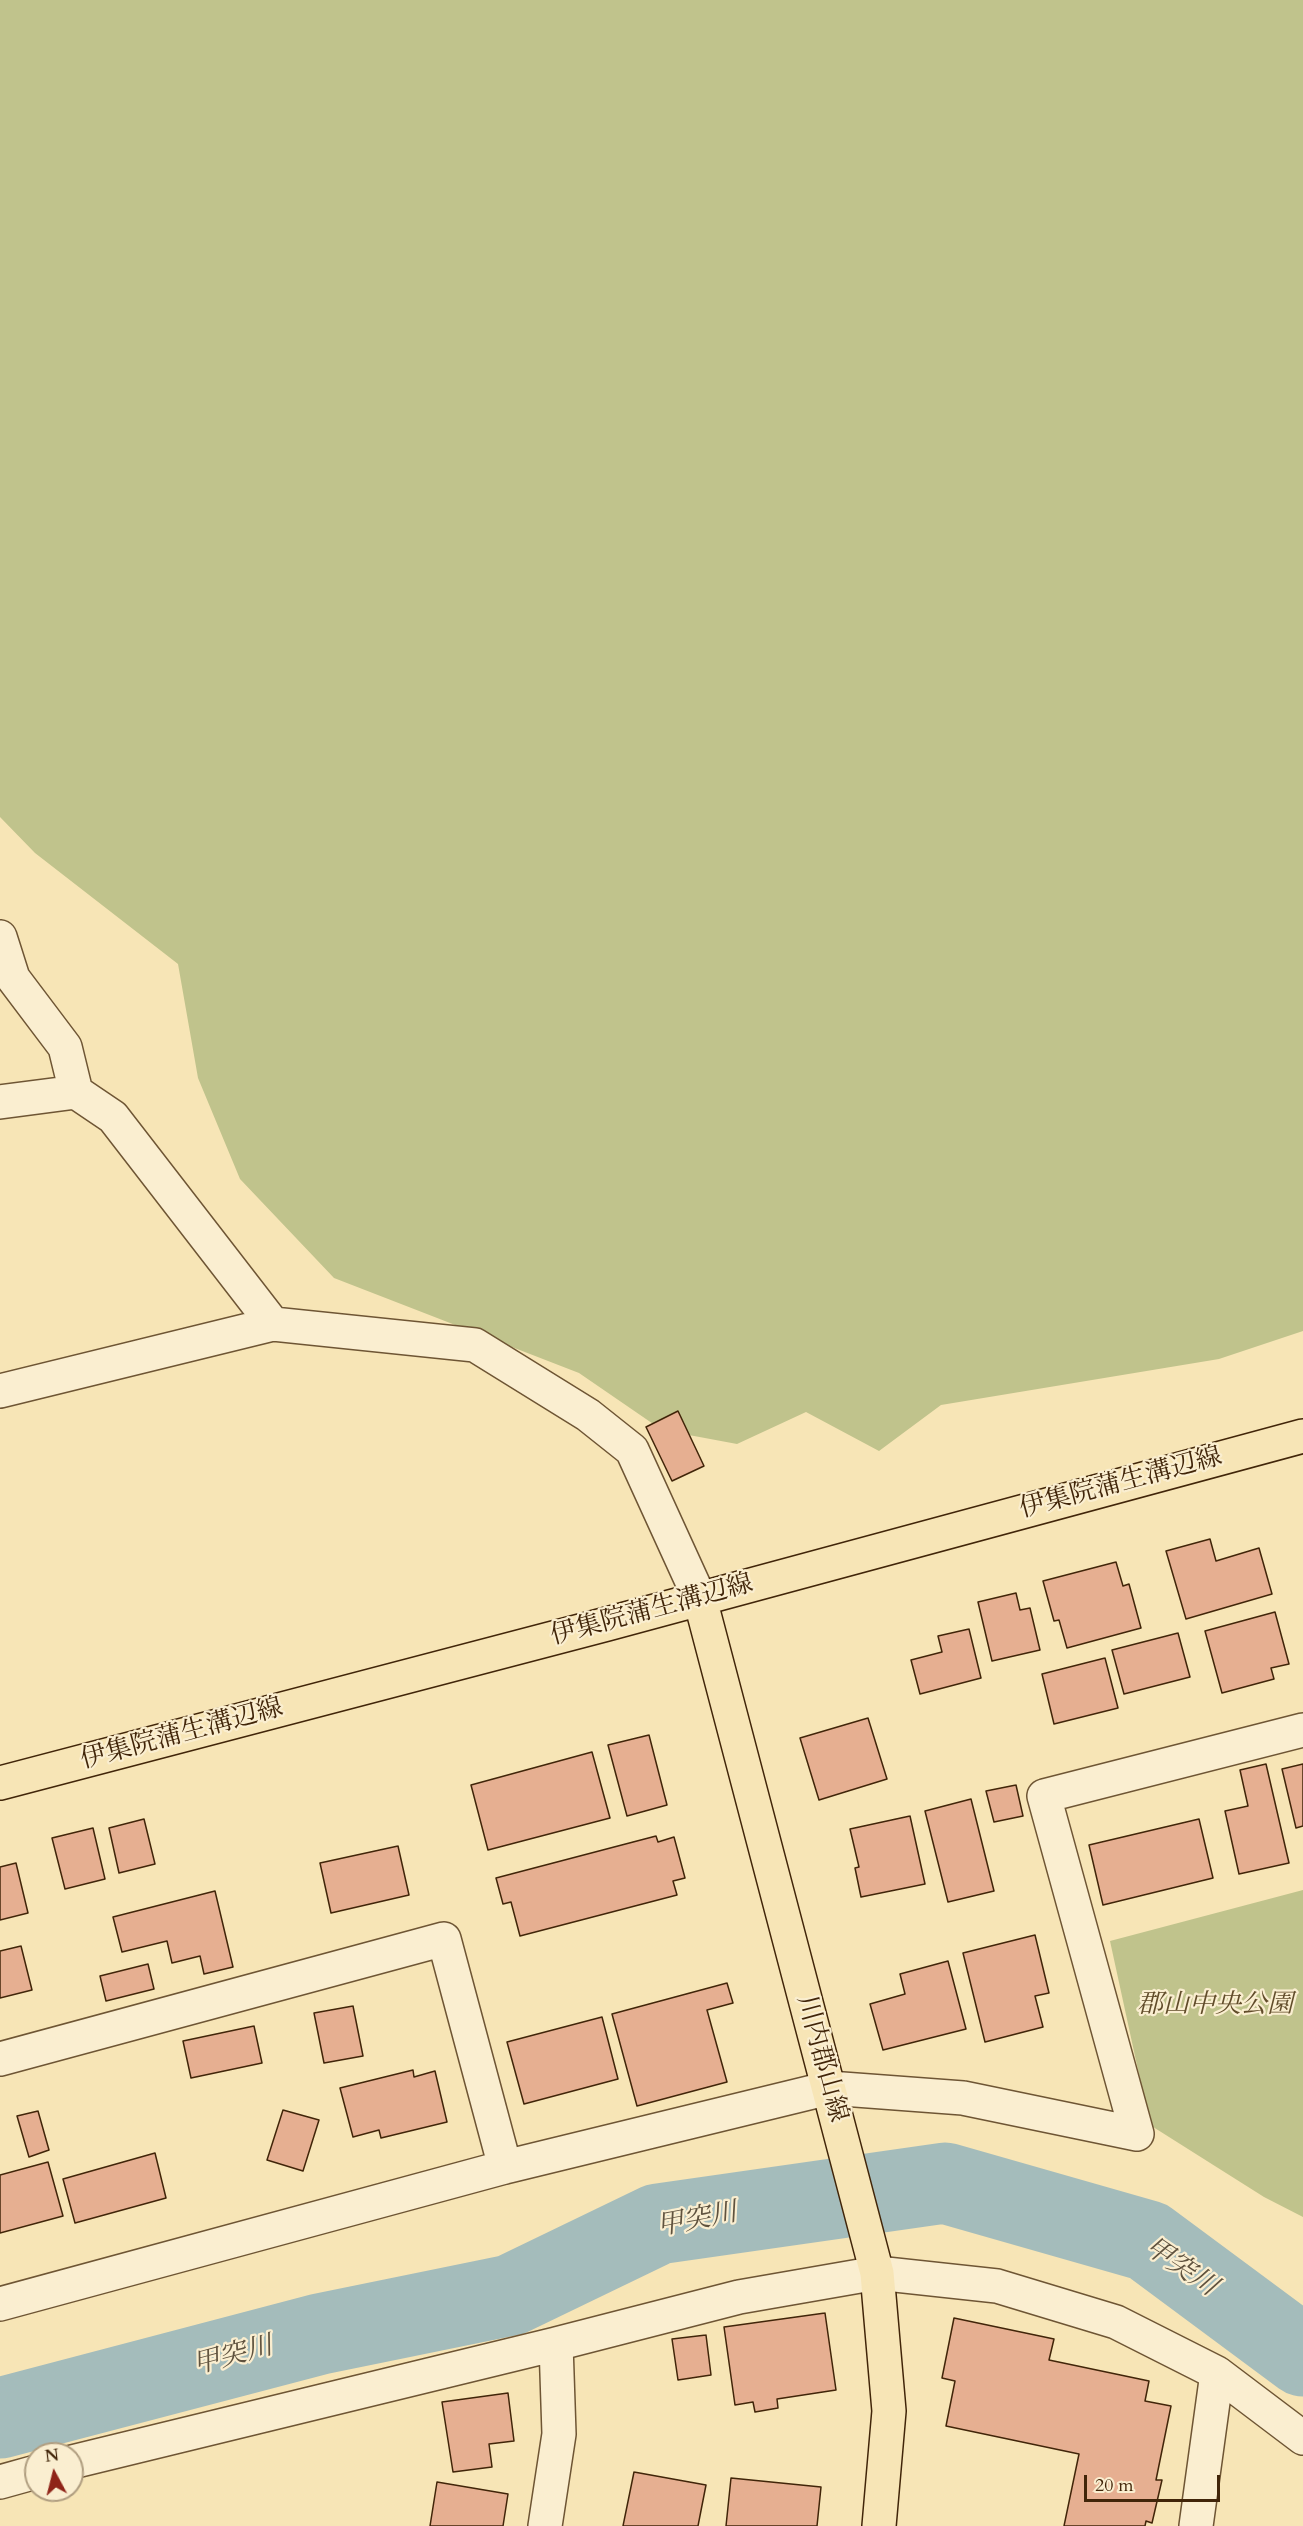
<!DOCTYPE html>
<html>
<head>
<meta charset="utf-8">
<style>
  body { margin:0 }
  #map { position:relative; width:1303px; height:2526px; overflow:hidden; background:#f7e5b6; font-family:Cardo,serif }
  canvas { display:block }
  .north { position:absolute; left:24px; top:2442px; width:60px; height:60px; box-sizing:border-box; background:#faeed0; border:2px solid #b09e80; border-radius:50%; rotate:353deg; font-size:16px; font-weight:700; line-height:24px; text-align:center; color:#412509 }
  .north::after { content:''; display:block; margin:auto; width:21px; height:27px; background:#8f2418; clip-path:polygon(50% 0,100% 100%,50% 72%,0 100%) }
  .scale { position:absolute; left:1084px; top:2475px; width:136px; height:27px; box-sizing:border-box; border:3px solid #412509; border-top:0; padding-left:8px; font-size:18px; line-height:21px; white-space:nowrap; color:#412509; -webkit-text-stroke:4px #faeed0; paint-order:stroke }
</style>
</head>
<body>
<div id="map">
<canvas width="1303" height="2526"></canvas>
<div class="north">N</div>
<div class="scale">20 m</div>
</div>
<script>
const context = document.querySelector('canvas').getContext('2d');
context.lineJoin = 'round';
function fill(path, color) { context.fillStyle = color; context.fill(path, 'evenodd'); }
const toPath = rows => new Path2D(rows.map(r => 'M' + r).join(''));
function strokePath(path, color, width, dash) { context.strokeStyle = color; context.lineWidth = width; context.lineCap = dash ? 'butt' : 'round'; context.setLineDash(dash || []); context.stroke(path); }
function label(font, color, halo, rows, align = 'center') {
  context.font = font + ' Cardo,"Noto Serif JP",serif'; context.lineWidth = 4.5; context.setLineDash([]); context.textBaseline = 'middle'; context.strokeStyle = halo; context.fillStyle = color; for (const [text, x, y, turn = 0] of rows) {
    context.save(); context.translate(x, y); context.rotate((+turn || 0) * Math.PI / 180); context.textAlign = isNaN(turn) ? turn : align; if (halo) context.strokeText(text, 0, 0); context.fillText(text, 0, 0); context.restore();
  }
}
const green = toPath([
  [0,0,1303,0,1303,1331,1219,1359,941,1405,879,1451,806,1412,737,1444,662,1430,579,1373,334,1278,240,1179,198,1078,178,964,35,853,0,817],
  [1303,1890,1303,2217,1264,2197,1150,2125,1110,1941]
]);
const river = toPath([
  [0,2418,320,2334,511,2295,658,2224,945,2183,1148,2241,1303,2356]
]);
const building = toPath([
  [678,1411,704,1466,672,1481,646,1427,678,1411],
  [1210,1539,1216,1561,1259,1548,1272,1594,1186,1619,1166,1551,1210,1539],
  [1116,1562,1123,1586,1129,1584,1141,1628,1067,1648,1059,1620,1054,1621,1043,1581,1116,1562],
  [1016,1593,1020,1610,1030,1608,1040,1650,992,1661,978,1602,1016,1593],
  [1275,1612,1289,1664,1271,1668,1274,1679,1222,1693,1205,1631,1275,1612],
  [969,1629,981,1678,920,1694,911,1660,942,1652,938,1636,969,1629],
  [1178,1633,1190,1677,1124,1694,1112,1650,1178,1633],
  [1105,1658,1118,1708,1054,1724,1042,1674,1105,1658],
  [868,1718,887,1779,819,1800,800,1738,868,1718],
  [649,1735,667,1805,627,1816,608,1745,649,1735],
  [592,1752,610,1818,488,1850,471,1785,592,1752],
  [1266,1764,1289,1863,1239,1874,1225,1811,1248,1806,1240,1770,1266,1764],
  [1303,1764,1303,1826,1296,1828,1282,1769,1303,1764],
  [1016,1785,1023,1816,994,1822,986,1791,1016,1785],
  [971,1799,994,1891,948,1902,925,1811,971,1799],
  [910,1816,925,1884,861,1897,855,1868,859,1867,850,1829,910,1816],
  [144,1819,155,1864,119,1873,109,1828,144,1819],
  [1199,1819,1213,1878,1103,1905,1089,1845,1199,1819],
  [93,1828,105,1879,65,1889,52,1838,93,1828],
  [656,1836,658,1842,674,1837,685,1878,673,1881,677,1895,520,1936,511,1902,503,1904,496,1878,656,1836],
  [398,1846,409,1895,331,1913,320,1863,398,1846],
  [16,1863,28,1913,0,1920,0,1867,16,1863],
  [215,1891,233,1967,204,1974,200,1956,172,1963,167,1941,122,1952,113,1917,215,1891],
  [1035,1935,1049,1993,1035,1996,1043,2027,985,2042,963,1953,1035,1935],
  [21,1946,32,1990,0,1998,0,1951,21,1946],
  [948,1961,966,2029,883,2050,870,2004,905,1994,900,1974,948,1961],
  [148,1964,154,1989,106,2001,100,1976,148,1964],
  [727,1983,733,2003,707,2010,727,2082,637,2106,612,2014,727,1983],
  [353,2006,363,2056,324,2063,314,2013,353,2006],
  [602,2017,618,2079,524,2104,507,2042,602,2017],
  [254,2026,262,2063,191,2078,183,2041,254,2026],
  [413,2070,414,2077,435,2071,447,2122,381,2138,379,2130,353,2137,340,2088,413,2070],
  [283,2110,319,2120,303,2171,267,2160,283,2110],
  [38,2111,49,2150,29,2157,17,2116,38,2111],
  [155,2153,166,2198,75,2223,63,2179,155,2153],
  [48,2162,63,2216,0,2233,0,2175,48,2162],
  [825,2313,836,2390,777,2399,778,2408,755,2412,753,2402,735,2405,724,2327,825,2313],
  [954,2318,1054,2339,1049,2360,1149,2381,1145,2401,1171,2406,1156,2480,1162,2480,1152,2523,1146,2521,1145,2526,1064,2526,1079,2454,946,2426,955,2381,942,2378,954,2318],
  [706,2335,711,2375,678,2380,672,2339,706,2335],
  [508,2393,514,2441,489,2444,492,2467,453,2472,442,2402,508,2393],
  [634,2472,706,2485,698,2526,623,2526,634,2472],
  [731,2478,821,2487,817,2526,726,2526,731,2478],
  [437,2482,508,2494,503,2526,430,2526,437,2482]
]);
const minor = toPath([
  [0,937,13,978,65,1047,76,1092],
  [0,1102,76,1092,113,1117,273,1324],
  [0,1391,273,1324,475,1345,588,1415,632,1450,700,1599],
  [0,2059,444,1939,505,2167],
  [0,2304,505,2167,829,2088,963,2098,1137,2134,1044,1796,1303,1730],
  [72,2462,556,2344],
  [0,2482,36,2472],
  [545,2526,559,2434,556,2344,739,2297,877,2273,997,2286,1116,2322,1217,2373],
  [1196,2526,1217,2373,1303,2438]
]);
const primary = toPath([
  [700,1599,877,2273,889,2411,879,2526],
  [0,1783,607,1624,1303,1436]
]);
const streetNames = [
  ["伊集院蒲生溝辺線",1121,1484,-15],
  ["伊集院蒲生溝辺線",652,1611,-15],
  ["伊集院蒲生溝辺線",182,1735,-15],
  ["川内郡山線",821,2059,75]
];
const parkNames = [
  ["郡山中央公園",1215,2006]
];
const waterNames = [
  ["甲突川",697,2221,-11],
  ["甲突川",1180,2268,34],
  ["甲突川",233,2357,-15]
];
fill(green, '#c0c38c');
strokePath(river, '#a4bcbb', 81);
fill(building, '#e6af91');
strokePath(building, '#412509', 1.5);
strokePath(minor, '#6e5534', 36);
strokePath(primary, '#412509', 36);
strokePath(minor, '#faeed0', 33);
strokePath(primary, '#f7e5b6', 33);
label('26px', '#412509', '#faeed0', streetNames);
label('italic 26px', '#614c2a', '#faeed0', parkNames);
label('italic 27px', '#5f523e', '#faeed0', waterNames);
</script>
</body>
</html>
